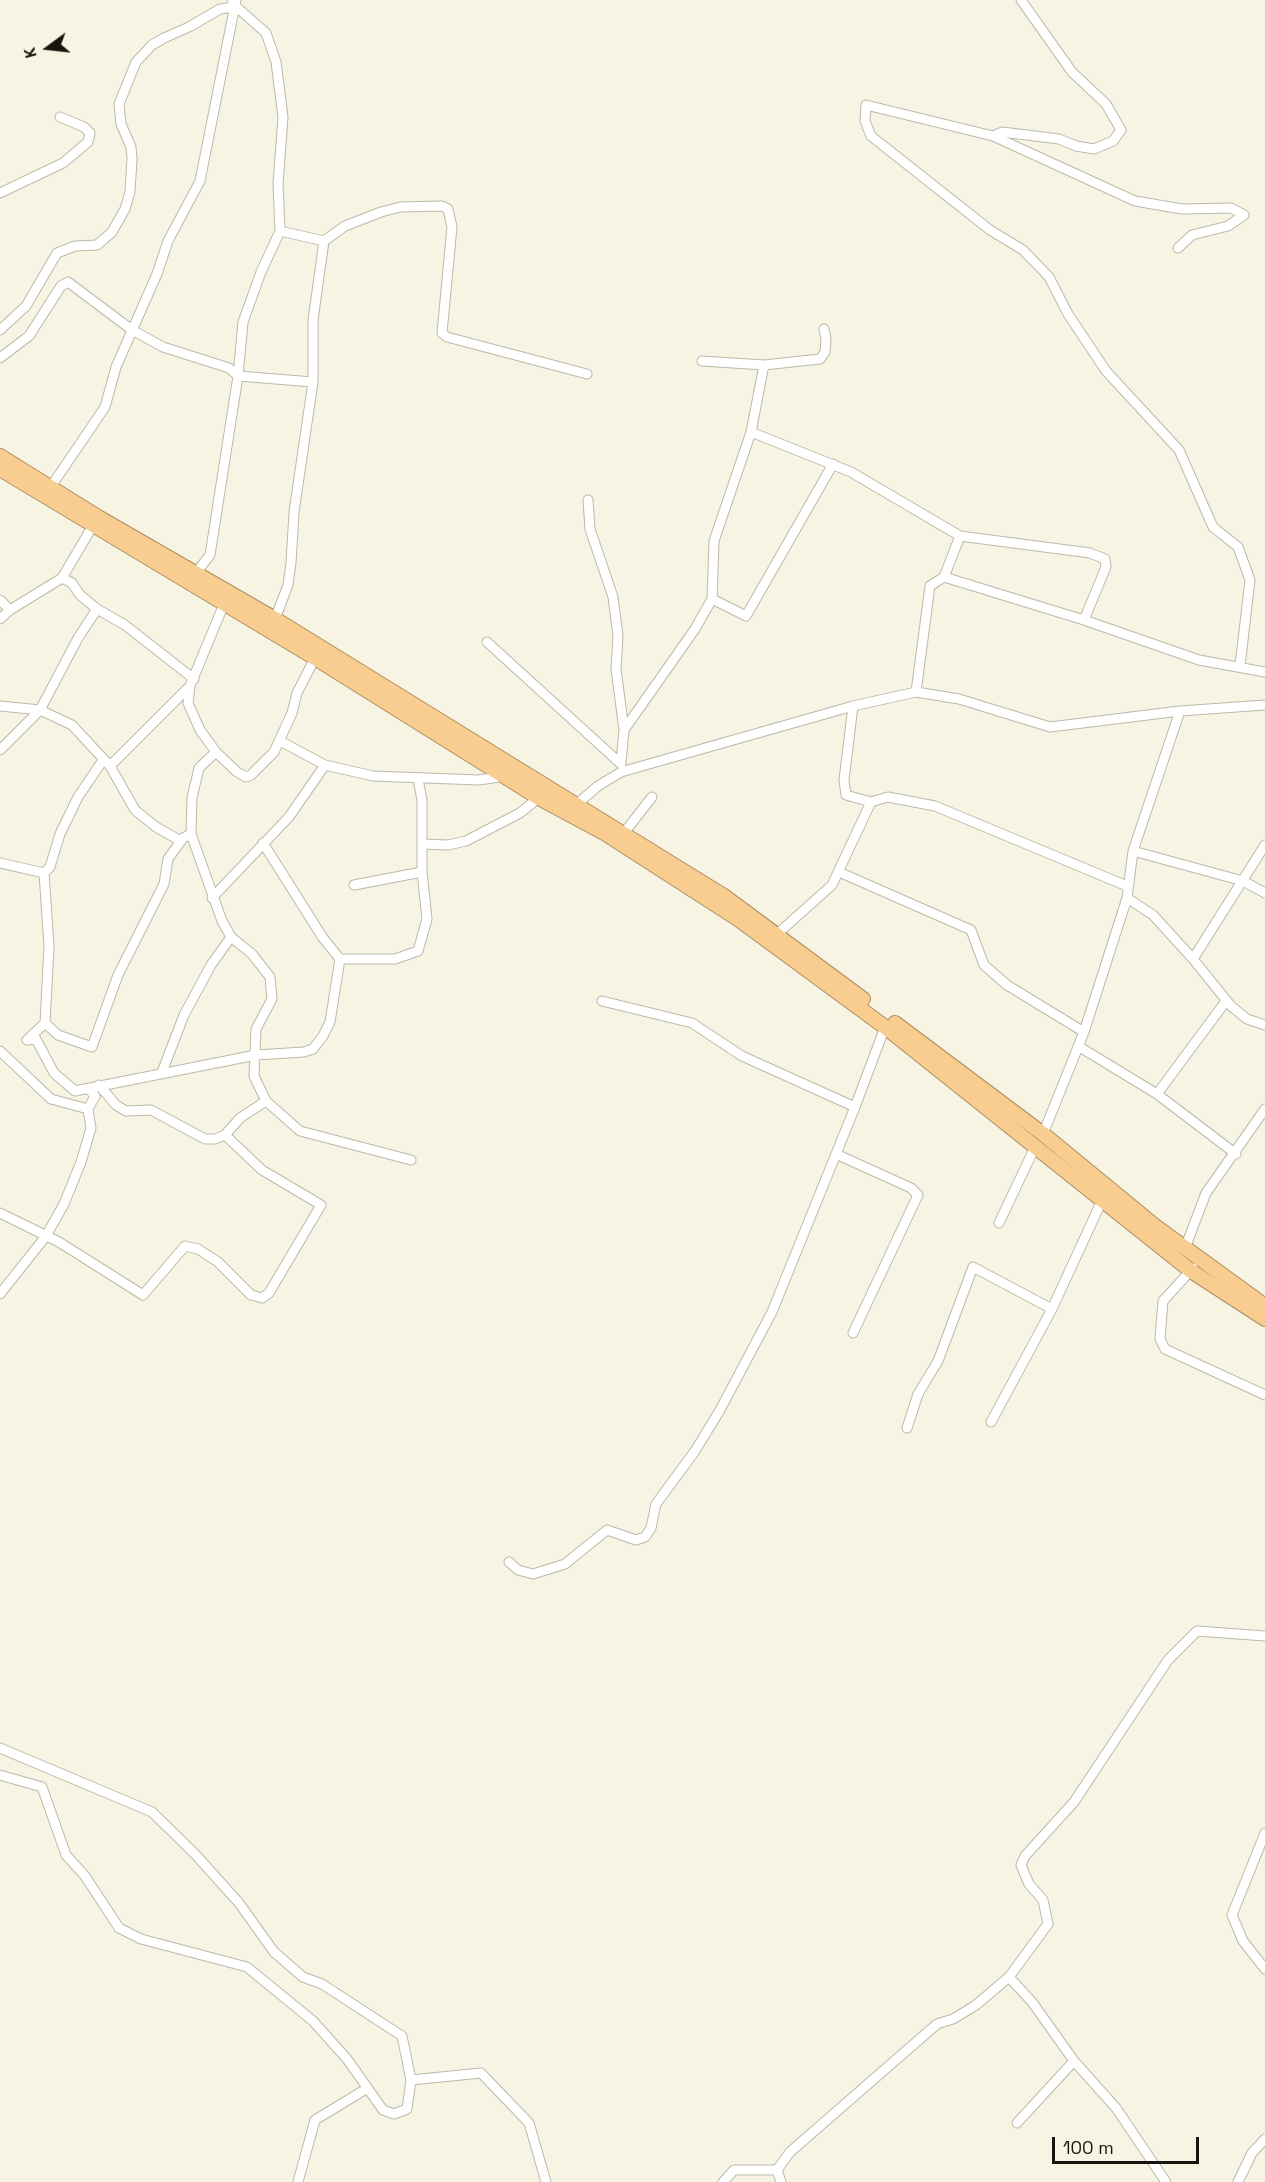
<!DOCTYPE html>
<html>
<head>
<meta charset="utf-8">
<style>
  body { margin:0 }
  #map { position:relative; width:1265px; height:2182px; overflow:hidden; background:#f8f4e3; font-family:"Space Grotesk",sans-serif }
  canvas { display:block }
  .north { position:absolute; left:18px; top:18px; width:60px; height:60px; -webkit-text-stroke:4px #f8f4e3; paint-order:stroke; rotate:255deg; font-size:16px; font-weight:700; line-height:24px; text-align:center; color:#16150f }
  .north::after { content:''; display:block; margin:auto; width:21px; height:27px; background:#16150f; clip-path:polygon(50% 0,100% 100%,50% 72%,0 100%) }
  .scale { position:absolute; left:1052px; top:2137px; width:147px; height:27px; box-sizing:border-box; border:3px solid #16150f; border-top:0; padding-left:8px; font-size:18px; line-height:21px; white-space:nowrap; color:#16150f; -webkit-text-stroke:4px #f8f4e3; paint-order:stroke }
</style>
</head>
<body>
<div id="map">
<canvas width="1265" height="2182"></canvas>
<div class="north">K</div>
<div class="scale">100 m</div>
</div>
<script>
const context = document.querySelector('canvas').getContext('2d');
context.lineJoin = 'round';
const toPath = rows => new Path2D(rows.map(r => 'M' + r).join(''));
function strokePath(path, color, width, dash) { context.strokeStyle = color; context.lineWidth = width; context.lineCap = dash ? 'butt' : 'round'; context.setLineDash(dash || []); context.stroke(path); }
const minor = toPath([
  [232,3,266,33,276,62,283,117,278,184,280,231,261,272,243,322,238,376],
  [993,136,1002,132,1059,139,1076,146,1094,149,1113,141,1121,130,1106,104,1072,72,1021,0],
  [0,193,63,163,88,142,90,133,84,127,60,117],
  [280,231,324,241,345,226,381,212,400,207,442,206,448,209,452,227,442,333,447,337,587,374],
  [1178,248,1192,235,1228,226,1244,215,1231,208,1182,209,1135,201,993,136,866,105,865,121,871,136,990,230,1023,250,1049,277,1068,314,1106,371,1179,450,1213,527,1238,547,1250,580,1240,666],
  [0,330,26,306,57,253,75,246,97,245,112,232,125,209,130,192,132,159,131,147,121,124,119,104,136,62,152,45,164,38,189,27,220,9,235,7],
  [0,358,29,336,61,286,68,282,132,330,163,347,229,368,238,376],
  [702,361,764,365],
  [751,432,851,472,960,536,1090,553,1105,559,1106,567,1084,620],
  [50,488,105,407,116,367,157,274,168,241,200,181,236,0],
  [588,500,590,529,613,597,618,636,616,669,624,730],
  [195,574,210,555,238,376,313,382],
  [944,577,1084,620,1199,660,1265,672],
  [62,578,72,583,80,595,97,609,125,625,194,679],
  [712,599,746,616,833,464],
  [0,600,10,610],
  [224,604,190,686,188,703,200,730,216,752,237,772,246,777,251,775,274,752,292,713,297,693,315,658],
  [0,619,10,610,62,578,95,522],
  [275,619,288,585,291,563,294,512,313,382,313,320,324,241],
  [487,642,621,764],
  [916,692,930,586,944,577,960,536],
  [0,706,40,710,72,725,110,766,135,810,156,827,181,841],
  [853,706,844,780,846,795,871,802,888,797,935,806,1127,886],
  [280,741,325,765,373,776,479,780,505,776],
  [0,750,40,710,78,638,97,609],
  [103,760,78,797,60,834,50,867,44,873,49,946,45,1023,27,1040,36,1039,54,1073,75,1091,256,1055,304,1052,313,1049,323,1036,330,1022,340,959,323,938,263,843],
  [621,762,624,730,695,629,712,599,714,541,751,432,764,365,820,359,825,352,826,339,824,329],
  [110,766,190,686],
  [577,804,598,786,621,772,853,706,916,692,959,699,1050,727,1180,711,1265,705],
  [624,833,652,797],
  [423,844,448,845,466,841,520,813,542,795],
  [1133,851,1243,881,1265,893],
  [0,863,44,873],
  [839,872,971,930,984,965,1007,985,1084,1032],
  [354,885,422,872],
  [212,898,289,817,325,765],
  [1127,898,1153,915,1193,959,1231,1006,1247,1019,1265,1025],
  [776,935,832,885,871,802],
  [340,959,395,959,418,951,427,919,422,872,422,800,418,779],
  [1193,959,1265,845],
  [602,1001,692,1023,742,1056,855,1107],
  [45,1023,58,1035,92,1047,118,975,164,884,168,859,183,838,191,834],
  [1078,1046,1157,1094,1236,1154],
  [0,1051,51,1099,88,1109],
  [162,1072,184,1015,211,965,231,937],
  [99,1085,116,1105,126,1111,151,1110,205,1139,215,1139,225,1135,240,1118,266,1101,254,1076,256,1029,272,999,270,977,252,954,231,937,222,921,191,834,192,798,199,768,216,752],
  [1157,1094,1226,1001],
  [266,1101,300,1131,411,1160],
  [1043,1134,1084,1032,1127,898,1133,851,1180,711],
  [836,1154,911,1188,918,1195,853,1333],
  [0,1213,59,1242,143,1295,185,1246,198,1249,218,1262,251,1295,262,1298,269,1293,321,1205,262,1170,225,1135],
  [999,1223,1036,1145],
  [1185,1248,1206,1193,1265,1109],
  [1193,1268,1163,1301,1160,1339,1165,1349,1265,1395],
  [0,1294,46,1236,64,1204,81,1162,91,1128,88,1109,95,1096,89,1089],
  [991,1422,1052,1309,1104,1196],
  [907,1428,918,1394,938,1361,973,1267,1052,1309],
  [509,1562,518,1570,533,1574,565,1564,607,1530,636,1540,645,1537,651,1528,656,1504,695,1451,720,1410,772,1312,855,1107,885,1027,887,1026],
  [0,1748,152,1812,195,1854,239,1903,274,1952,303,1977,322,1984,402,2036,411,2080,481,2073,529,2123,546,2182],
  [0,1775,42,1787,66,1855,85,1876,119,1928,141,1939,247,1967,313,2021,347,2059,383,2110,394,2114,407,2109,411,2080],
  [1265,1833,1232,1915,1243,1941,1265,1969],
  [1009,1977,1032,2002,1074,2061,1116,2108,1166,2182],
  [1017,2123,1074,2061],
  [298,2182,315,2120,366,2089],
  [723,2182,734,2170,777,2170],
  [781,2182,777,2170,790,2152,937,2024,953,2019,976,2005,1009,1977,1048,1924,1043,1900,1029,1884,1021,1865,1025,1856,1074,1802,1168,1660,1197,1631,1265,1636],
  [1238,2182,1252,2153,1265,2139]
]);
const highway = toPath([
  [0,456,98,517,275,619,724,896,863,999],
  [0,469,315,658,539,798,606,834,738,919,885,1027,1191,1271,1265,1319],
  [895,1023,1043,1134,1155,1226,1265,1306]
]);
strokePath(minor, '#bcb9a9', 11);
strokePath(highway, '#aa8d63', 16);
strokePath(minor, '#fff', 9);
strokePath(highway, '#f9cd90', 14);
</script>
</body>
</html>
